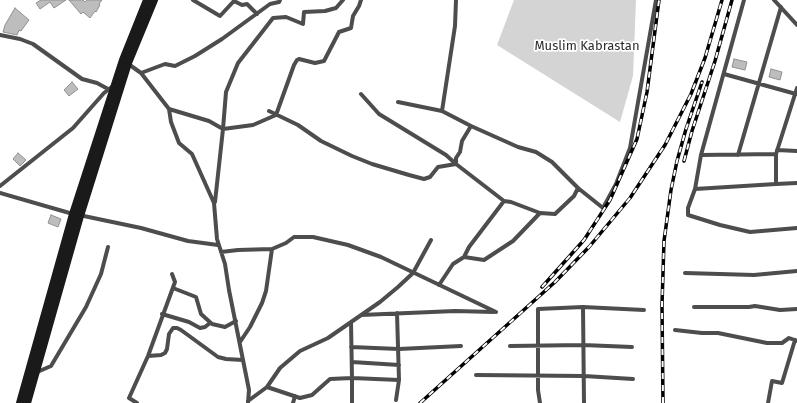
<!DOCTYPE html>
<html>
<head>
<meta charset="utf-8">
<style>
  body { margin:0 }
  canvas { display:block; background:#fff }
</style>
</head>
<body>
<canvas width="797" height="403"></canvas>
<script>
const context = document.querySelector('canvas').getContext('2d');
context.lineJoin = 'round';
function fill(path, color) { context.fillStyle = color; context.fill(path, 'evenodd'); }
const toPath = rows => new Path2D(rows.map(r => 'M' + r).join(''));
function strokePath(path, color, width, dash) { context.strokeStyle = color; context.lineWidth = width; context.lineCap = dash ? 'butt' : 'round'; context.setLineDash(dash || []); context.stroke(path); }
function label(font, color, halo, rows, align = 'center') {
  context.font = font + ' "Fira Sans",sans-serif'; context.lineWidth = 3.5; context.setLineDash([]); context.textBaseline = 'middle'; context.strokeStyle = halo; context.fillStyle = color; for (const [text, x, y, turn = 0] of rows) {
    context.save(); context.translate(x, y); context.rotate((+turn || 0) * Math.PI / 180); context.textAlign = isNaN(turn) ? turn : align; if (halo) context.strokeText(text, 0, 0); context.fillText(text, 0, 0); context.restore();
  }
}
const green = toPath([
  [514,0,636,0,633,76,620,122,497,45]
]);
const building = toPath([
  [41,0,66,0,54,8,50,2,40,9,36,3,41,0],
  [69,0,83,0,85,2,87,0,102,0,99,4,100,5,96,12,95,11,90,18,83,12,81,14,69,0],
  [15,8,29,20,21,31,19,30,17,35,3,32,5,25,15,8],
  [734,59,747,62,745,70,732,67,734,59],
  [771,69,782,72,780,80,769,77,771,69],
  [72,82,78,89,69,96,64,90,72,82],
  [18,153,26,160,20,166,13,159,18,153],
  [51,215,61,219,58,227,48,223,51,215]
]);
const street = toPath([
  [193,0,220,16,234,1,242,5,247,4,257,14],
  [456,0,455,26,442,111,471,126,518,147,536,152,552,162,578,188,574,196,555,214,540,213,511,202,504,201,456,164,456,158,460,152,462,141,471,126],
  [744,0,701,155,776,154],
  [774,0,797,25],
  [0,35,20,39,33,44,82,79,97,83,108,89],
  [127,63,141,73,169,109,171,122,179,143,192,154,214,203,217,239,225,264,229,290,249,390,248,403],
  [141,73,165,64,175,66,195,56,222,39,270,4,279,2,280,0],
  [724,74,796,94],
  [797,88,776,154,776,184,797,183],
  [361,94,379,114,446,155,456,164],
  [398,102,442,111],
  [169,109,209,121,223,129,253,125,276,115,294,65,297,60,299,59,315,63,324,61,339,32,351,28,353,16,359,6,361,0],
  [269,111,298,125,321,141,352,156,372,164,409,175,424,179,430,177,438,167,456,164],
  [777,150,797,151],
  [738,155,781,7],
  [776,184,695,189,688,208,688,215,720,225,750,232,797,228],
  [0,186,73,128,104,93,113,86],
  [578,188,603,208,616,184,630,148,656,0],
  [695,189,701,155],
  [0,193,73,214],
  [215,202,223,129,226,92,238,63,273,18,286,17,303,24,304,12,325,11,336,8,343,0],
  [79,215,141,228,188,241,218,245],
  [221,252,238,250,272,249,286,243,294,237,313,237,348,245,381,257,496,312],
  [464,257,469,247,504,201],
  [685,273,754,275,797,271],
  [439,285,453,264,464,257,484,260,513,241,540,213],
  [173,288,196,297,201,314,212,324,225,327,236,321],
  [583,307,644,310],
  [694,307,749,307,755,306,780,310,797,309],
  [162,314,189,322,200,328,205,327,210,323],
  [361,315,455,311,494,312],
  [351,322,352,378,399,380],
  [675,330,702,333,718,333,767,343,782,343,789,338,797,341],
  [240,342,250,327,262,303,266,291,272,249],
  [510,346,583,345,632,347],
  [351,347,399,349,461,346],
  [148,356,161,355,165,353,167,349,169,334,173,328,177,328,181,330,218,357,226,359,243,360],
  [352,362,399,365],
  [35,373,51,366,86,307,101,274,108,247],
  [476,375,584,376,633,379],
  [267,387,280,368,300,351,328,338,380,302,398,287,413,273,431,240],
  [396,400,399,380,397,313],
  [248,401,267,387,300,398,312,395,330,379,352,378,352,403],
  [137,403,129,398,148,356,175,282,172,274],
  [293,403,295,396],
  [540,403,538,390,538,309,583,307,584,403],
  [768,403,772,381,782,383,795,340]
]);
const secondary = toPath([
  [20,403,73,214,123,60,147,0],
  [27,403,80,216,128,63,154,0]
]);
const rail = toPath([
  [684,161,692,131,715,61,732,0],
  [542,287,584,240,610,200,637,139,647,92,659,0],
  [420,403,555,282,589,247,630,198,665,145,691,94,705,58,722,0],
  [663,403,662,305,664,241,671,190,677,161,686,129,702,82]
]);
const parkNames = [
  ["Muslim Kabrastan",587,46]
];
fill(green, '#d4d4d4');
fill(building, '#bdbdbd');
strokePath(building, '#919191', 1);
strokePath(street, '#4d4d4d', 4);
strokePath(secondary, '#1a1a1a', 8);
strokePath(rail, '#000', 3.5);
strokePath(rail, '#fff', 2, [6]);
label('13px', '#2b2b2b', '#fff', parkNames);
</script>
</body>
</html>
